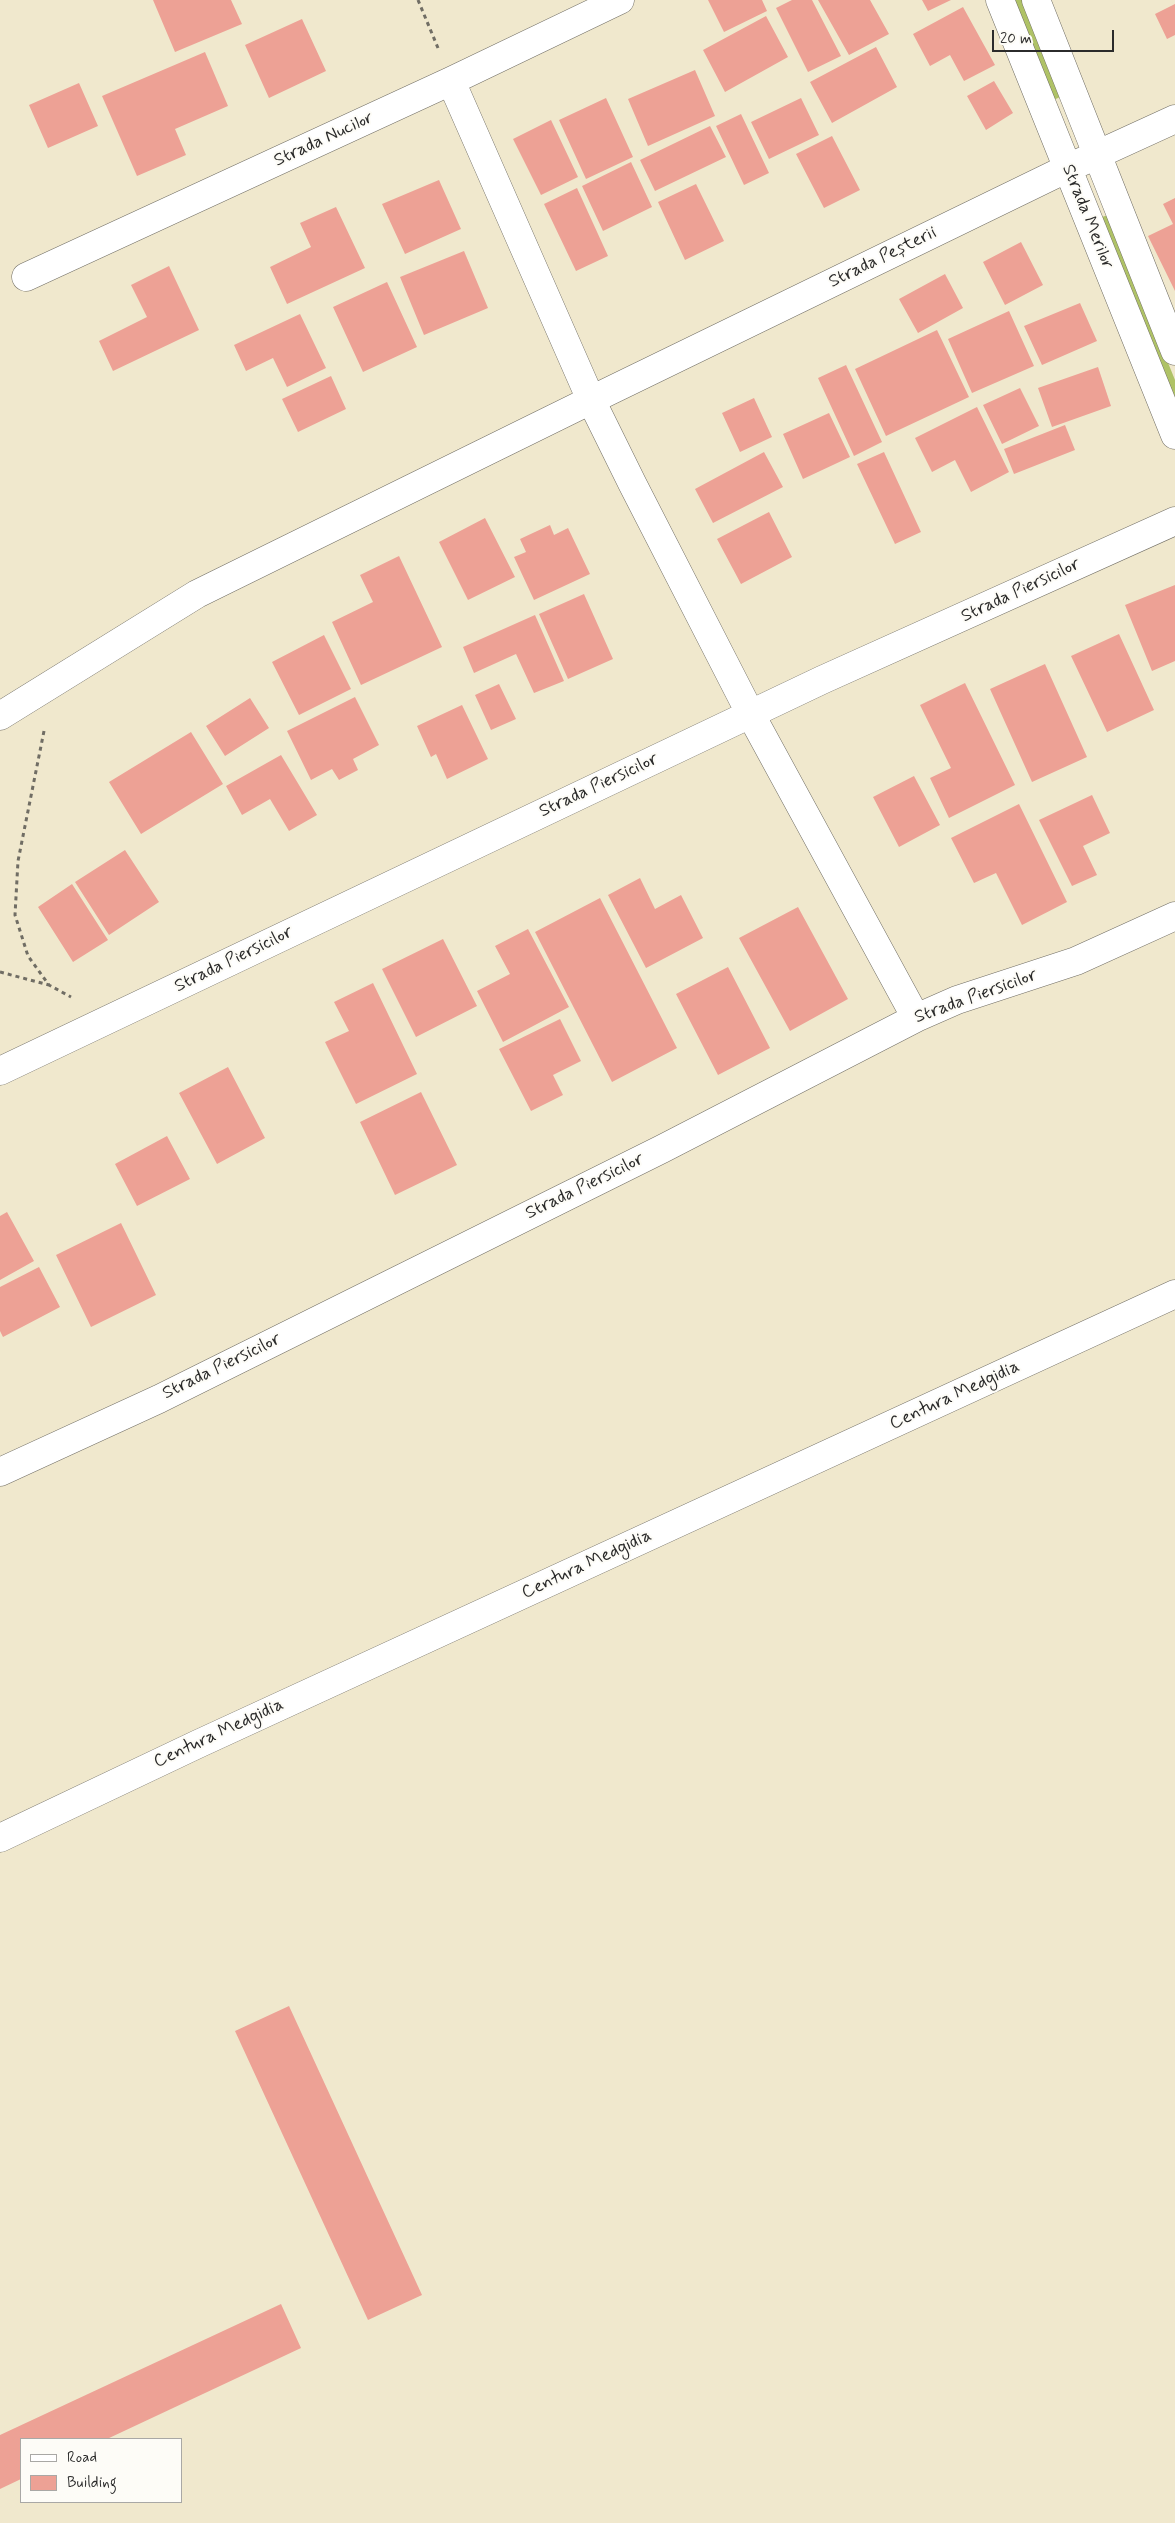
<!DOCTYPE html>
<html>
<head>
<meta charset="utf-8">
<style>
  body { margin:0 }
  #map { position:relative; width:1175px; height:2523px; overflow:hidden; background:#f0e8cd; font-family:Mynerve,sans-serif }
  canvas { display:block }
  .legend { position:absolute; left:20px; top:2438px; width:162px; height:65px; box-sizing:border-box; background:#fdfcf7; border:1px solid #a9a8a5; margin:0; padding:6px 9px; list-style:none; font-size:15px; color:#2b2b2b }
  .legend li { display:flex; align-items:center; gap:10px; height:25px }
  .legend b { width:25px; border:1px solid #a9a8a5 }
  .scale { position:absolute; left:992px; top:30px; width:122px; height:22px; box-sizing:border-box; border:2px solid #2b2b2b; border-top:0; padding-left:6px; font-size:15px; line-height:18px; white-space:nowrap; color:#2b2b2b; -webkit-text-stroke:4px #fdfcf7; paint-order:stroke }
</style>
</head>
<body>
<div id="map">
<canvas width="1175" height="2523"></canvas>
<ul class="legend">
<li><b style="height:6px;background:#fff"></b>Road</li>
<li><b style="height:14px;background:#eda195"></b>Building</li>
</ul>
<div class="scale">20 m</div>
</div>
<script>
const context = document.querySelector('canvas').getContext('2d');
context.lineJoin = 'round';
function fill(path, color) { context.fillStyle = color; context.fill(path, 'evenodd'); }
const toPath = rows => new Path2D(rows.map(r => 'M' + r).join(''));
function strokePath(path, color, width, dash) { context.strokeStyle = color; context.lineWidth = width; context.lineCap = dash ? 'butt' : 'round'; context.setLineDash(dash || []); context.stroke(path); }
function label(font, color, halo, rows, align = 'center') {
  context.font = font + ' Mynerve,sans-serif'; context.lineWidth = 4; context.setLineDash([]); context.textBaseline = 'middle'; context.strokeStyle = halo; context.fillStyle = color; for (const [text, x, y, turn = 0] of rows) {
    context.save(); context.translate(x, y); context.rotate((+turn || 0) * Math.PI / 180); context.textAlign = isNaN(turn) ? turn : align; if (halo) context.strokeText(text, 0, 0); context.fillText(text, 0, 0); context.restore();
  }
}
const green = toPath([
  [1013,0,1024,0,1063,96,1053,100],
  [1108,215,1175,380,1175,406,1099,218]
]);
const building = toPath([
  [153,0,231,0,242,24,175,52],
  [708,0,762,0,767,11,724,32],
  [792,0,812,0,841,56,808,72,776,8],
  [818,0,870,0,889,34,849,55],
  [922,0,951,0,928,11],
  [1175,4,1175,35,1167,39,1155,14],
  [963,7,995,65,964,81,950,55,930,66,913,34],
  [766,16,788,57,725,92,703,50],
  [302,19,326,71,269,98,245,45],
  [876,47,897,87,832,123,810,82],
  [205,52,228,106,175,129,186,155,137,176,102,96],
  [695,70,715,116,648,146,628,99],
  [994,81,1013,113,986,130,967,96],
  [79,83,98,126,48,148,29,105],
  [606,98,633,157,586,179,559,120],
  [801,98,819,135,769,159,751,122],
  [741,114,769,173,744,185,716,126],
  [551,120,578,177,541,195,513,139],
  [710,126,726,157,655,191,640,160],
  [832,136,860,190,824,208,796,154],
  [631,162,652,207,603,231,582,186],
  [439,180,461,229,405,254,382,204],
  [696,184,724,241,685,260,658,202],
  [577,188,608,256,576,271,544,204],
  [1175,198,1175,291,1148,236,1173,224,1163,204],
  [336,207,365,268,287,304,270,267,311,247,300,223],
  [1021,242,1043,285,1005,305,983,262],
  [464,251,488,308,424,335,400,277],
  [169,266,199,330,113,371,99,341,147,317,131,285],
  [945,274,963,308,918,333,899,299],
  [387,282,417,347,363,372,333,307],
  [1080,303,1097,341,1042,365,1024,326],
  [1009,311,1034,366,972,393,948,339],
  [300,314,326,368,287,387,273,358,246,371,234,345],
  [937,330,969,397,886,436,855,369],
  [846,365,882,442,854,456,818,378],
  [1098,367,1111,406,1052,427,1038,388],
  [331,376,346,409,298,432,282,399],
  [1020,388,1039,426,1002,444,983,405],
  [754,398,772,437,740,452,722,413],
  [977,407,1009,472,971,492,955,460,932,472,915,438],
  [829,413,850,457,803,479,783,434],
  [1065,425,1075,450,1014,474,1004,449],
  [764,452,783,487,713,523,695,489],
  [884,452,921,532,895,544,857,464],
  [769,512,792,557,741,584,717,539],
  [485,518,515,577,468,600,439,542],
  [550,525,554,535,568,528,590,574,534,600,514,557,526,552,520,539],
  [399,556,442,647,361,685,332,622,373,602,360,575],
  [1175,585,1175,661,1152,671,1125,605],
  [584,594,613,659,568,679,539,614],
  [535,615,564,681,534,693,516,654,474,673,463,647],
  [1119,634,1154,710,1107,732,1071,656],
  [324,635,351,689,299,715,272,662],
  [1045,664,1087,757,1032,782,990,689],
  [965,683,1015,785,949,818,930,778,951,768,920,705],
  [499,684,516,719,491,730,475,695],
  [355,697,379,745,353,759,358,770,339,780,332,769,311,780,287,731],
  [250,698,269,728,225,756,206,726],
  [462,705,488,759,447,779,436,754,431,757,417,726],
  [191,732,223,784,141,834,109,782],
  [281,755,317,815,289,831,270,799,242,815,226,786],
  [914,776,940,825,899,847,873,797],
  [1092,795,1110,833,1083,846,1097,875,1072,886,1039,820],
  [1019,804,1067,902,1022,925,996,873,974,883,951,838],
  [125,850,159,902,109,935,75,882],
  [640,878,655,909,681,895,703,938,646,968,608,895],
  [72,884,108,940,73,962,38,907],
  [600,898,677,1048,612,1082,535,932],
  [798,907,848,999,790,1031,739,938],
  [528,929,569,1007,503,1042,477,991,510,974,495,946],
  [443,939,477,1006,416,1037,382,969],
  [728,967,770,1048,718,1075,676,994],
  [373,983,417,1074,356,1104,325,1042,349,1031,334,1002],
  [560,1019,581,1061,553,1075,563,1095,531,1111,499,1049],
  [228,1067,265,1138,217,1164,179,1093],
  [421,1092,457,1165,395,1195,360,1122],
  [167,1136,190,1179,137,1206,115,1164],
  [7,1212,34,1261,0,1280,0,1216],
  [121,1223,156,1295,91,1327,56,1255],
  [39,1267,60,1307,3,1337,0,1331,0,1287],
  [289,2006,422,2295,368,2320,235,2031],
  [281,2304,301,2348,107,2439,21,2439,21,2479,0,2489,0,2435]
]);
const path = toPath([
  [418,0,438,48],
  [44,731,18,861,15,915,28,956,49,985,71,997],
  [0,972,49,985]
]);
const minor = toPath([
  [1000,0,1175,435],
  [1036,0,1175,351],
  [451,81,591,400,632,483,751,715,916,1018],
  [26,277,451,81,620,0],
  [0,716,197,594,591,400,1068,168,1175,119],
  [0,1071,822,680,1175,521],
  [0,1472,159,1399,662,1149,916,1018,957,1000,1076,961,1175,916],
  [0,1838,198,1744,1175,1294]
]);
const streetNames = [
  ["Strada Nucilor",324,140,-25],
  ["Strada Merilor",1087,217,68],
  ["Strada Peșterii",883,258,-26],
  ["Strada Piersicilor",1021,591,-25],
  ["Strada Piersicilor",599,786,-25],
  ["Strada Piersicilor",234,960,-26],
  ["Strada Piersicilor",976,997,-20],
  ["Strada Piersicilor",585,1187,-26],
  ["Strada Piersicilor",222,1367,-26],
  ["Centura Medgidia",955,1396,-25],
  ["Centura Medgidia",587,1565,-25],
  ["Centura Medgidia",219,1734,-25]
];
fill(green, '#afc266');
fill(building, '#eda195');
strokePath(minor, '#706d64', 29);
strokePath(path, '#706d64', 3, [4, 4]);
strokePath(minor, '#fff', 28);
label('18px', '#2b2b2b', '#fdfcf7', streetNames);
</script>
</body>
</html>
